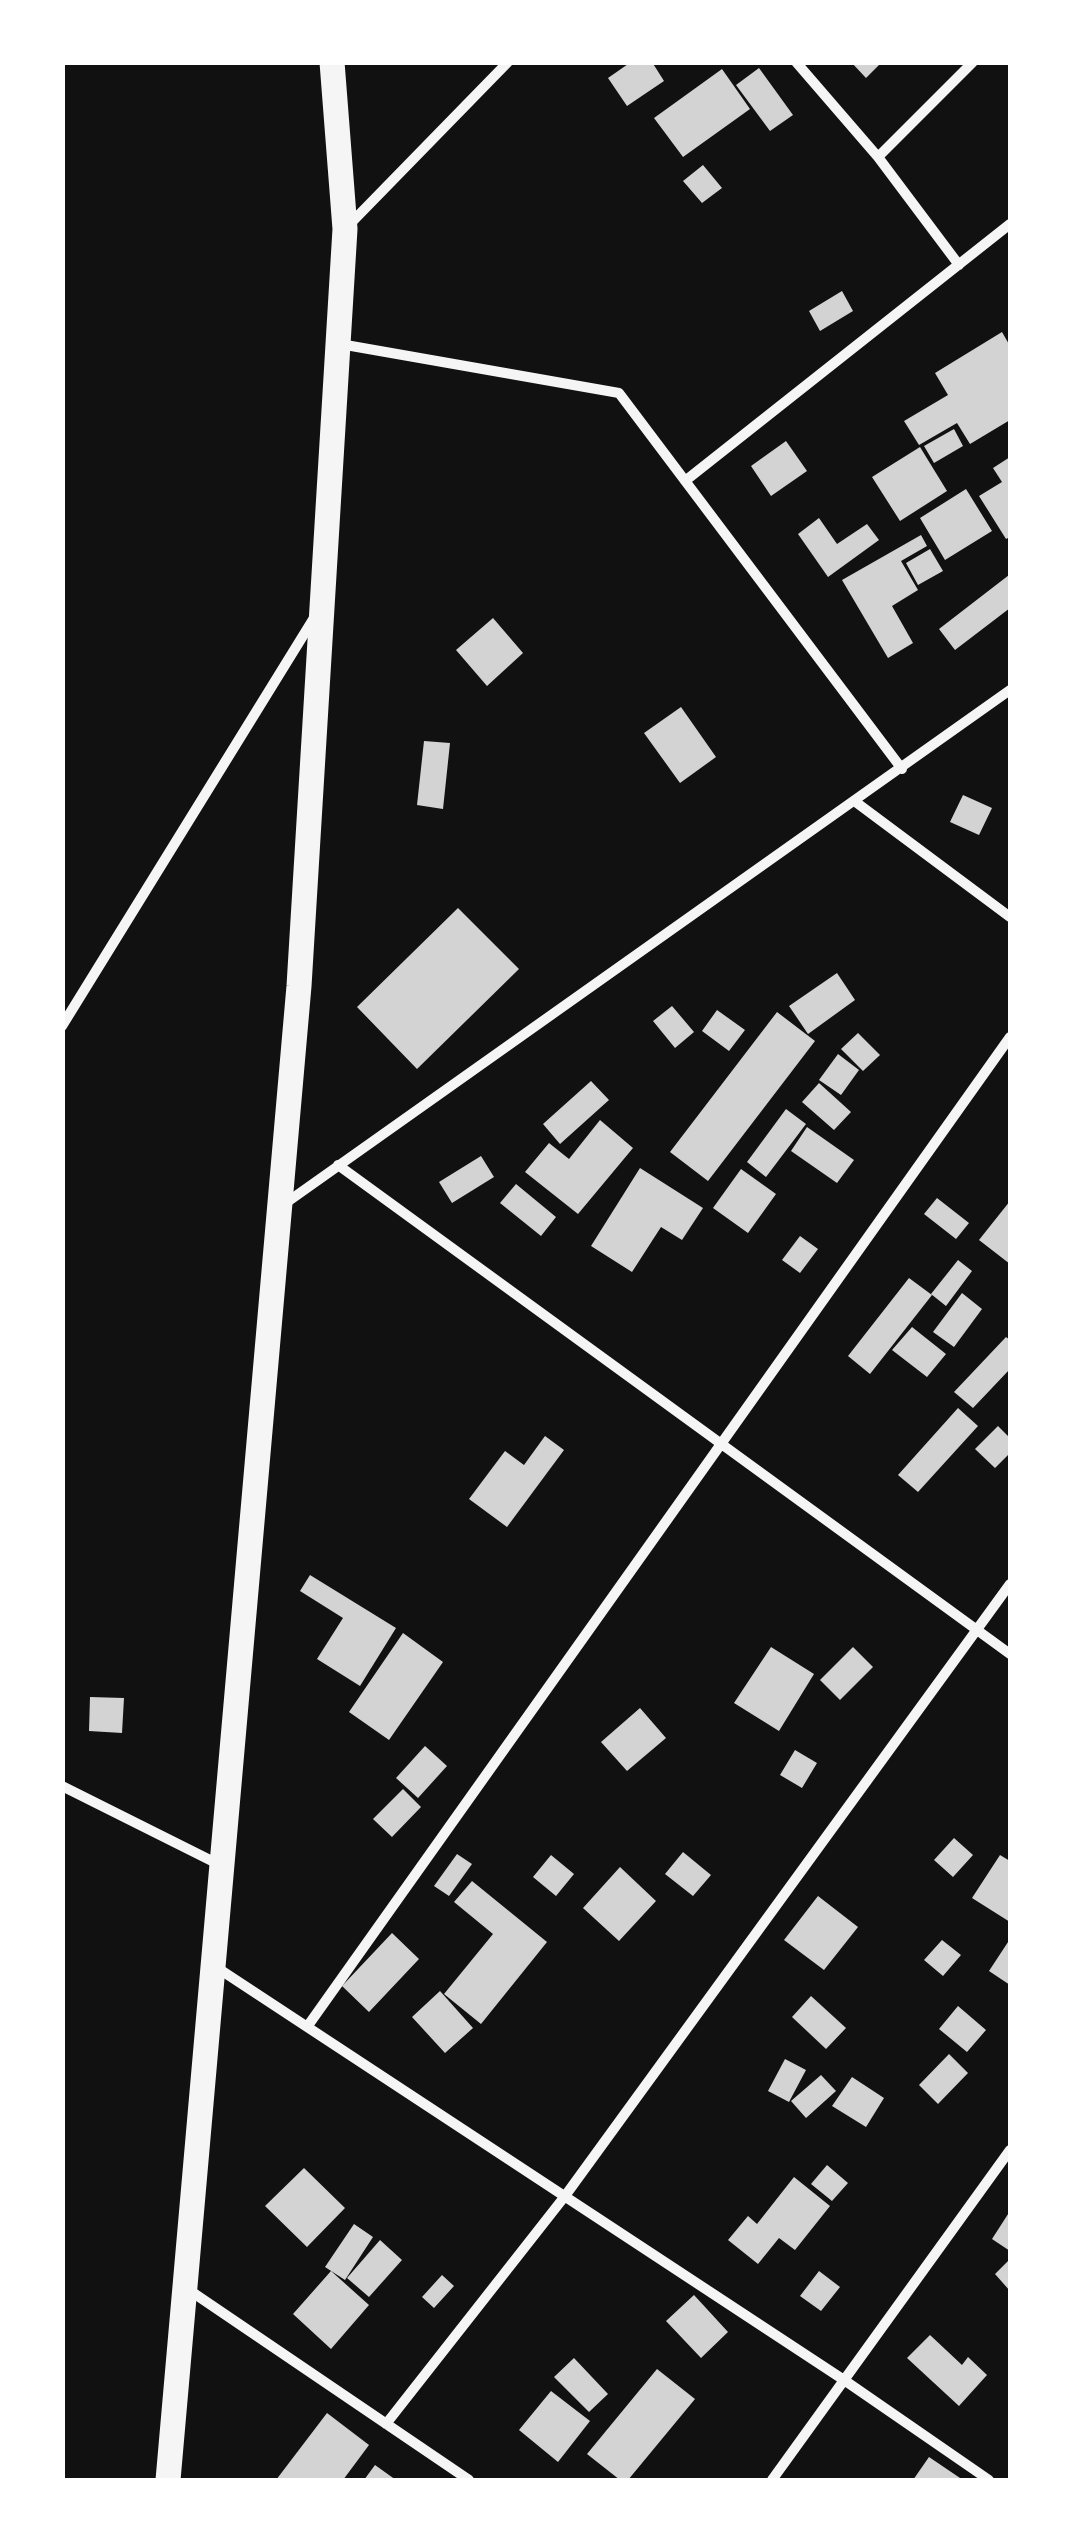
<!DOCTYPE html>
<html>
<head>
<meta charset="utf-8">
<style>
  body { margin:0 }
  #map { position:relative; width:1073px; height:2543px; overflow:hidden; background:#111; font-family:"Noto Sans",sans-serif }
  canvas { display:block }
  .frame { position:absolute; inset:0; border:65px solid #fff; pointer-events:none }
</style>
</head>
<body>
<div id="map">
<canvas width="1073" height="2543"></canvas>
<div class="frame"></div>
</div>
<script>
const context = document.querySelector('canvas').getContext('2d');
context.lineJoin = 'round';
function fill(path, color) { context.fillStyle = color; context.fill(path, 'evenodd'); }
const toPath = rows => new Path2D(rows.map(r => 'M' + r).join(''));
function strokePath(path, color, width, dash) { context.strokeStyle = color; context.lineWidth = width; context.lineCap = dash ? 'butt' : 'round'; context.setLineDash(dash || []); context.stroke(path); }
const building = toPath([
  [631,62,652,62,664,81,627,106,608,78],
  [851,62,882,62,866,78],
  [759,68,793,115,770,131,736,85],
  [722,69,750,109,683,157,654,118],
  [703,165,722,188,702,203,683,181],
  [842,291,853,311,820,331,809,311],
  [1002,332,1010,346,1010,420,970,444,957,423,919,445,904,421,948,395,935,373],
  [954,429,963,446,934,463,924,446],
  [786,441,807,471,771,496,751,466],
  [920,447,947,491,900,521,872,477],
  [1010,457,1010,537,1006,539,979,496,1002,482,993,468],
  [966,489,992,531,945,560,920,518],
  [819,518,837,544,867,524,879,540,828,577,798,534],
  [921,535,927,546,901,561,918,590,892,606,913,643,888,658,842,580],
  [930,549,943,571,918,585,906,563],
  [1009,575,1010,608,955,650,939,629],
  [493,618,523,653,487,686,456,650],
  [681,707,716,757,680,783,644,733],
  [424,741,450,743,443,809,417,805],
  [963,795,992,808,979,835,950,822],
  [458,908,519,969,417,1069,357,1007],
  [837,973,855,1000,808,1034,789,1006],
  [672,1006,694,1032,675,1048,653,1021],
  [717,1010,745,1030,729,1051,702,1031],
  [777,1012,815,1041,708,1181,670,1152],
  [858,1033,880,1055,863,1071,841,1049],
  [838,1054,859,1070,841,1095,819,1080],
  [591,1081,609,1100,560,1144,543,1124],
  [819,1083,851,1112,834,1130,802,1102],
  [786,1109,806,1124,766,1177,747,1162],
  [600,1120,633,1148,578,1214,525,1172,549,1143,569,1159],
  [807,1127,854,1160,837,1183,791,1151],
  [481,1156,494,1177,452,1203,439,1182],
  [640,1168,703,1208,682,1240,661,1227,632,1272,591,1246],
  [741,1169,776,1194,748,1233,713,1208],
  [516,1184,556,1217,541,1236,500,1203],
  [937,1198,969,1223,956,1239,924,1214],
  [1010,1201,1010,1264,979,1240],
  [800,1236,818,1249,800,1273,782,1260],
  [958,1260,972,1271,946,1306,931,1294],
  [909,1278,932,1295,870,1374,848,1356],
  [962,1293,982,1309,954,1347,933,1332],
  [912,1327,946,1354,927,1377,892,1350],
  [1006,1337,1010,1340,1010,1369,973,1408,954,1392],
  [958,1408,978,1426,918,1492,898,1475],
  [998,1426,1010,1438,1010,1453,995,1468,975,1449],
  [545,1436,564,1450,507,1527,469,1499,505,1451,524,1465],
  [310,1575,396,1628,360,1686,317,1659,343,1618,300,1591],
  [403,1633,443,1662,389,1740,349,1712],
  [771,1647,814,1674,779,1731,734,1703],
  [853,1647,873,1667,840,1700,820,1680],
  [90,1697,124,1698,122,1733,89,1731],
  [640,1708,666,1738,627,1771,601,1742],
  [425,1746,447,1766,418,1798,396,1778],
  [795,1750,817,1763,802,1788,780,1775],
  [403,1789,421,1807,392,1837,373,1819],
  [954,1838,973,1855,953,1877,934,1860],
  [683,1852,711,1875,693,1896,665,1874],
  [457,1854,472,1864,449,1896,434,1886],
  [551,1855,574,1874,556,1896,533,1877],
  [1000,1855,1010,1861,1010,1922,972,1898],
  [620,1867,656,1901,619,1941,583,1908],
  [472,1881,547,1942,481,2024,444,1994,493,1934,454,1902],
  [818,1896,858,1927,824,1970,784,1940],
  [392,1933,419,1959,369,2012,342,1986],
  [1010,1939,1010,1985,989,1971],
  [942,1940,961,1955,943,1976,924,1960],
  [440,1991,473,2028,445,2053,412,2017],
  [811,1996,846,2028,826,2049,792,2017],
  [958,2006,986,2030,967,2052,939,2029],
  [949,2054,968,2073,938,2104,919,2085],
  [785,2059,806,2070,789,2102,768,2091],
  [821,2075,836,2091,806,2118,791,2101],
  [852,2077,884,2098,866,2127,832,2106],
  [827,2165,848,2183,832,2201,811,2184],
  [304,2168,345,2208,307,2247,265,2206],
  [794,2177,830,2206,795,2250,779,2238,758,2264,728,2240,748,2216,757,2224],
  [1010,2211,1010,2251,992,2239],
  [354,2224,373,2237,345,2280,325,2267],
  [380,2240,402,2260,369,2297,347,2278],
  [1010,2259,1010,2291,995,2274],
  [331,2271,369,2305,331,2349,293,2314],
  [819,2271,840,2287,821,2311,800,2296],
  [442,2275,454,2286,434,2308,422,2297],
  [694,2295,728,2332,701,2358,666,2321],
  [930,2335,962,2365,968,2357,987,2375,959,2406,907,2358],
  [574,2358,608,2394,589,2412,554,2377],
  [657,2369,695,2399,628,2480,620,2480,587,2454],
  [551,2391,590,2421,558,2462,519,2430],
  [327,2413,369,2445,343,2480,276,2480],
  [929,2457,963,2480,913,2480],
  [375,2465,396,2480,364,2480]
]);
const minor = toPath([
  [796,62,878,157,959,265],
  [878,157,973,62],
  [349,225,508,62],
  [340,344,619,393,902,769],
  [685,481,1010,224],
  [857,803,1010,917],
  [62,1026,314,618],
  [338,1165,1010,1654],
  [283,1205,1010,690],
  [62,1786,220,1865],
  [213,1965,844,2380,989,2480],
  [307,2027,1010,1037],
  [189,2290,469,2480],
  [386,2424,565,2196,1010,1584],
  [772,2480,1010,2150]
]);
const primary = toPath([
  [168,2480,299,986,345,229,332,62]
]);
fill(building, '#d3d3d3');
strokePath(minor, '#f5f5f5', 10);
strokePath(primary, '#f5f5f5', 25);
</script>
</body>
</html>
